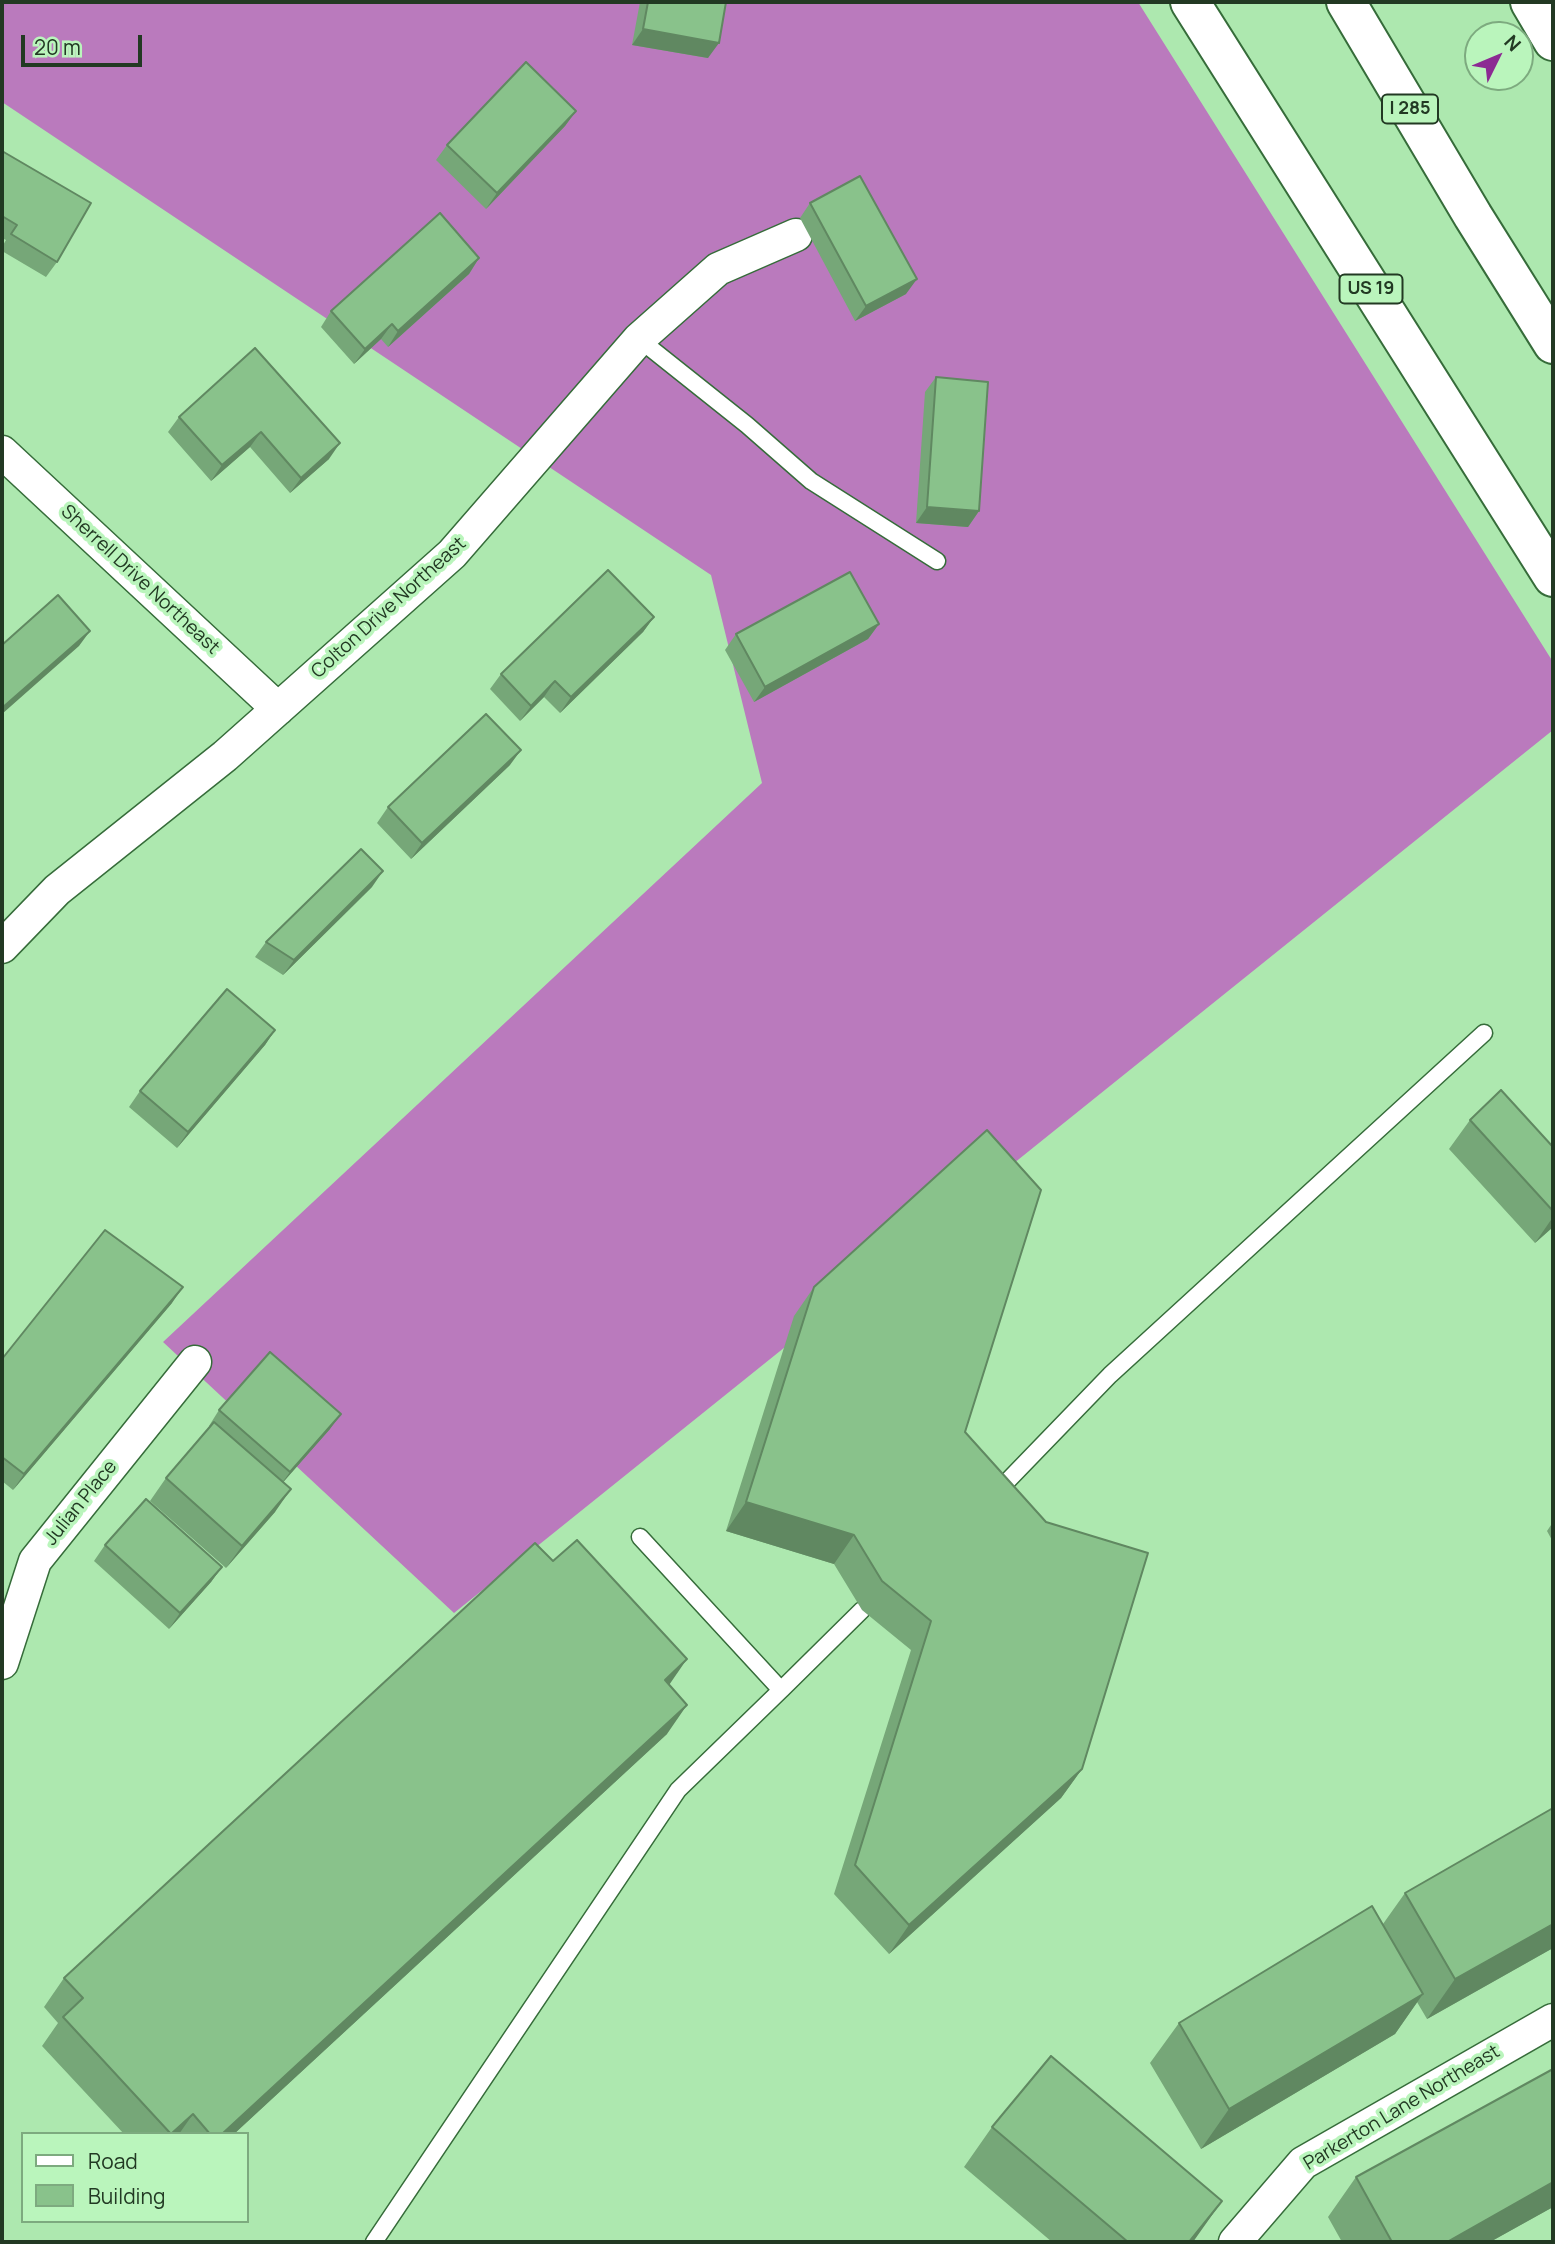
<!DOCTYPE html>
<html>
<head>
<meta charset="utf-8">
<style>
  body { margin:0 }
  #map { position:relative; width:1555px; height:2244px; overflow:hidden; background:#ade8af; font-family:Manrope,sans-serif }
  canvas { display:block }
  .frame { position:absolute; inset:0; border:4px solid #223923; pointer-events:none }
  .legend { position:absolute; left:21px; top:2132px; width:228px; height:91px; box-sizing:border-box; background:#baf5bc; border:2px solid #7daa7f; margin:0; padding:9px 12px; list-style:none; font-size:21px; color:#223923 }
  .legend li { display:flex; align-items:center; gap:14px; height:35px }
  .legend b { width:35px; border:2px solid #7daa7f }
  .north { position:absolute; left:1464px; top:21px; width:70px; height:70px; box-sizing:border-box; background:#baf5bc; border:2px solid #7daa7f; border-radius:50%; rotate:47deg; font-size:19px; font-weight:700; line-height:28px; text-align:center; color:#223923 }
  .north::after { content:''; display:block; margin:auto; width:24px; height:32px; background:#8c2a93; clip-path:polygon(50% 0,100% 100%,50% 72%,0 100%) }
  .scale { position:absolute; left:21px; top:35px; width:121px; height:32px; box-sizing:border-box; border:4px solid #223923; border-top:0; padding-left:9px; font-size:21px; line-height:24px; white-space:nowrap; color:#223923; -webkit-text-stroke:5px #baf5bc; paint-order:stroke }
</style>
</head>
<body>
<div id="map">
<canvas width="1555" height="2244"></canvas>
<div class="frame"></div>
<ul class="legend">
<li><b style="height:9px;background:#fff"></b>Road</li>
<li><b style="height:19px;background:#89c28b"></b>Building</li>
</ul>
<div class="north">N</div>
<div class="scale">20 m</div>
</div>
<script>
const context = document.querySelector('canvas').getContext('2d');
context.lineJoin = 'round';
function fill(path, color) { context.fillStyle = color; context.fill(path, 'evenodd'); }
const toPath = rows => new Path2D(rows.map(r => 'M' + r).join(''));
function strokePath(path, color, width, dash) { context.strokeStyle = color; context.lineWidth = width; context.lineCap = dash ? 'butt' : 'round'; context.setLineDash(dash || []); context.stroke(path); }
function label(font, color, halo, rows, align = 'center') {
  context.font = font + ' Manrope,sans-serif'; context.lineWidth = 7; context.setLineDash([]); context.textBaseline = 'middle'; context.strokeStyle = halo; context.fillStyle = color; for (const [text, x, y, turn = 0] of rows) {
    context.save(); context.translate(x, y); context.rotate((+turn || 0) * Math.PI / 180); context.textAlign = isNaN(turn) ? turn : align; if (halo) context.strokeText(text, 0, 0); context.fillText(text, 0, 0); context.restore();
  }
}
const forest = toPath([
  [2,2,1138,2,1553,662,1553,730,454,1613,163,1342,762,783,711,575,2,102]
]);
const lane = toPath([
  [639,339,747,425,811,481,937,561],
  [993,1496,1110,1375,1484,1033],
  [781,1690,862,1610],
  [374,2242,678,1790,781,1690,640,1537]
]);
const street = toPath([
  [2,452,278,709],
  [2,947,57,890,225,756,452,554,639,339,718,269,796,235],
  [2,1663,35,1561,195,1362],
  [1235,2242,1303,2163,1553,2020]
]);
const highway = toPath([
  [1190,2,1553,577],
  [1346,2,1473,216,1553,344],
  [1530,2,1553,41]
]);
const wall = toPath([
  [640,2,726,2,708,58,632,45],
  [576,111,565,126,486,209,436,160,447,145],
  [2,151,57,262,46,277,2,251,2,247,6,240,2,238],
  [810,203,906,294,855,321,800,218],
  [479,258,469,274,388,347,381,339,354,364,321,327,331,311],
  [255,348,329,459,290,493,250,447,211,481,168,432,179,417],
  [936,377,979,511,968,527,916,523,925,392],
  [654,617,643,632,560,713,544,697,520,721,490,689,501,674],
  [879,624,868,639,754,702,725,650,736,634],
  [510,765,411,859,377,823,388,807],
  [372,887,283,975,255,957,266,942],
  [275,1030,265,1045,177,1148,129,1107,140,1091],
  [1470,1120,1553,1147,1553,1227,1535,1243,1449,1149],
  [814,1287,965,1432,1082,1769,1061,1798,889,1954,834,1894,911,1650,862,1610,834,1564,726,1531,794,1316],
  [172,1303,13,1490,2,1481,2,1359],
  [219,1410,330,1429,283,1482,275,1512,226,1568,150,1501,166,1478,210,1427,209,1426],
  [1553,1522,1553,1542,1547,1531],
  [105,1545,222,1567,211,1582,169,1629,94,1561],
  [669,1685,667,1734,234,2134,124,2134,42,2046,58,2023,44,2007,64,1978],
  [1405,1893,1553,1948,1427,2019,1417,2002,1395,2034,1201,2149,1150,2063,1179,2023,1383,1924],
  [992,2127,1193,2242,1052,2242,964,2167],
  [1356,2177,1553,2207,1490,2242,1342,2242,1328,2217]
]);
const shadedWall = toPath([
  [643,29,719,43,708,58,632,45],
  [576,111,565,126,486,209,497,193],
  [479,258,469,274,388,347,398,331],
  [917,279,906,294,855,321,866,306],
  [392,324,381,339,354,364,365,349],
  [261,432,250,447,211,481,222,465],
  [340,443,329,459,290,493,301,478],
  [927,507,979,511,968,527,916,523],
  [654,617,643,632,560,713,571,697],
  [879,624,868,639,754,702,765,687],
  [90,631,79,646,2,714,2,708],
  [555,681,544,697,520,721,531,706],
  [521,750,510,765,411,859,422,843],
  [383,871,372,887,283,975,294,960],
  [275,1030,265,1045,177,1148,188,1132],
  [1553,1217,1553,1227,1535,1243],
  [183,1287,172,1303,13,1490,24,1474],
  [341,1414,330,1429,279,1487,290,1472],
  [291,1489,275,1512,226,1568,242,1546],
  [746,1502,854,1535,834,1564,726,1531],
  [222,1567,211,1582,169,1629,180,1613],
  [687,1659,667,1688,665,1680],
  [687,1705,667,1734,234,2134,222,2134],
  [1082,1769,1061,1798,889,1954,909,1925],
  [1553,1924,1553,1948,1427,2019,1455,1979],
  [1423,1994,1395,2034,1201,2149,1229,2109],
  [193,2114,179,2134,172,2134],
  [1553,2182,1553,2207,1490,2242,1447,2242],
  [1222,2201,1193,2242,1189,2242]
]);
const building = toPath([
  [648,2,726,2,719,43,643,29,648,2],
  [526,62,576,111,497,193,447,145,526,62],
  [2,151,91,203,57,262,11,234,17,225,2,216,2,151],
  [860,176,917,279,866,306,810,203,860,176],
  [440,213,479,258,398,331,392,324,365,349,331,311,440,213],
  [255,348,340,443,301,478,261,432,222,465,179,417,255,348],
  [936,377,988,382,979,511,927,507,936,377],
  [608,570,654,617,571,697,555,681,531,706,501,674,608,570],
  [850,572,879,624,765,687,736,634,850,572],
  [58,595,90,631,2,708,2,645,58,595],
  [486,714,521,750,422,843,388,807,486,714],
  [361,849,383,871,294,960,266,942,361,849],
  [227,989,275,1030,188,1132,140,1091,227,989],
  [1501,1090,1553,1147,1553,1211,1470,1120,1501,1090],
  [987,1130,1041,1190,965,1432,1046,1522,1148,1553,1082,1769,909,1925,855,1865,931,1621,882,1581,854,1535,746,1502,814,1287,987,1130],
  [105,1230,183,1287,24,1474,2,1457,2,1359,105,1230],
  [270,1352,341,1414,290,1472,219,1410,270,1352],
  [214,1422,291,1489,242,1546,166,1478,214,1422],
  [146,1499,222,1567,180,1613,105,1545,146,1499],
  [577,1540,687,1659,665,1680,687,1705,222,2134,210,2134,193,2114,171,2134,63,2017,83,1998,64,1978,535,1543,553,1561,577,1540],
  [1553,1808,1553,1924,1455,1979,1405,1893,1553,1808],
  [1372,1906,1423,1994,1229,2109,1179,2023,1372,1906],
  [1051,2056,1222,2201,1189,2242,1128,2242,992,2127,1051,2056],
  [1553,2069,1553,2182,1447,2242,1392,2242,1356,2177,1553,2069]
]);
const shields = [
  [1410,109,56],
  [1371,289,63]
];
const shieldNames = [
  ["I 285",1410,109],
  ["US 19",1371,289]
];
const streetNames = [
  ["Sherrell Drive Northeast",140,580,43],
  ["Colton Drive Northeast",389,608,-42],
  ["Julian Place",81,1503,-51],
  ["Parkerton Lane Northeast",1402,2108,-31]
];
fill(forest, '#ba7abd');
strokePath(lane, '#366c3a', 19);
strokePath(street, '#366c3a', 35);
strokePath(highway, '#366c3a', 42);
strokePath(lane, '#fff', 16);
strokePath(street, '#fff', 32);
strokePath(highway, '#fff', 38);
fill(wall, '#76a778');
fill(shadedWall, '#608861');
fill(building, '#89c28b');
strokePath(building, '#608861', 2);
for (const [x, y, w] of shields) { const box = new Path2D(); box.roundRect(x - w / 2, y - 14.5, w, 29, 5); context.fillStyle = '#baf5bc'; context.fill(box); strokePath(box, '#223923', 2); }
label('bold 18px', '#223923', null, shieldNames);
label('19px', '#223923', '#baf5bc', streetNames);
</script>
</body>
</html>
